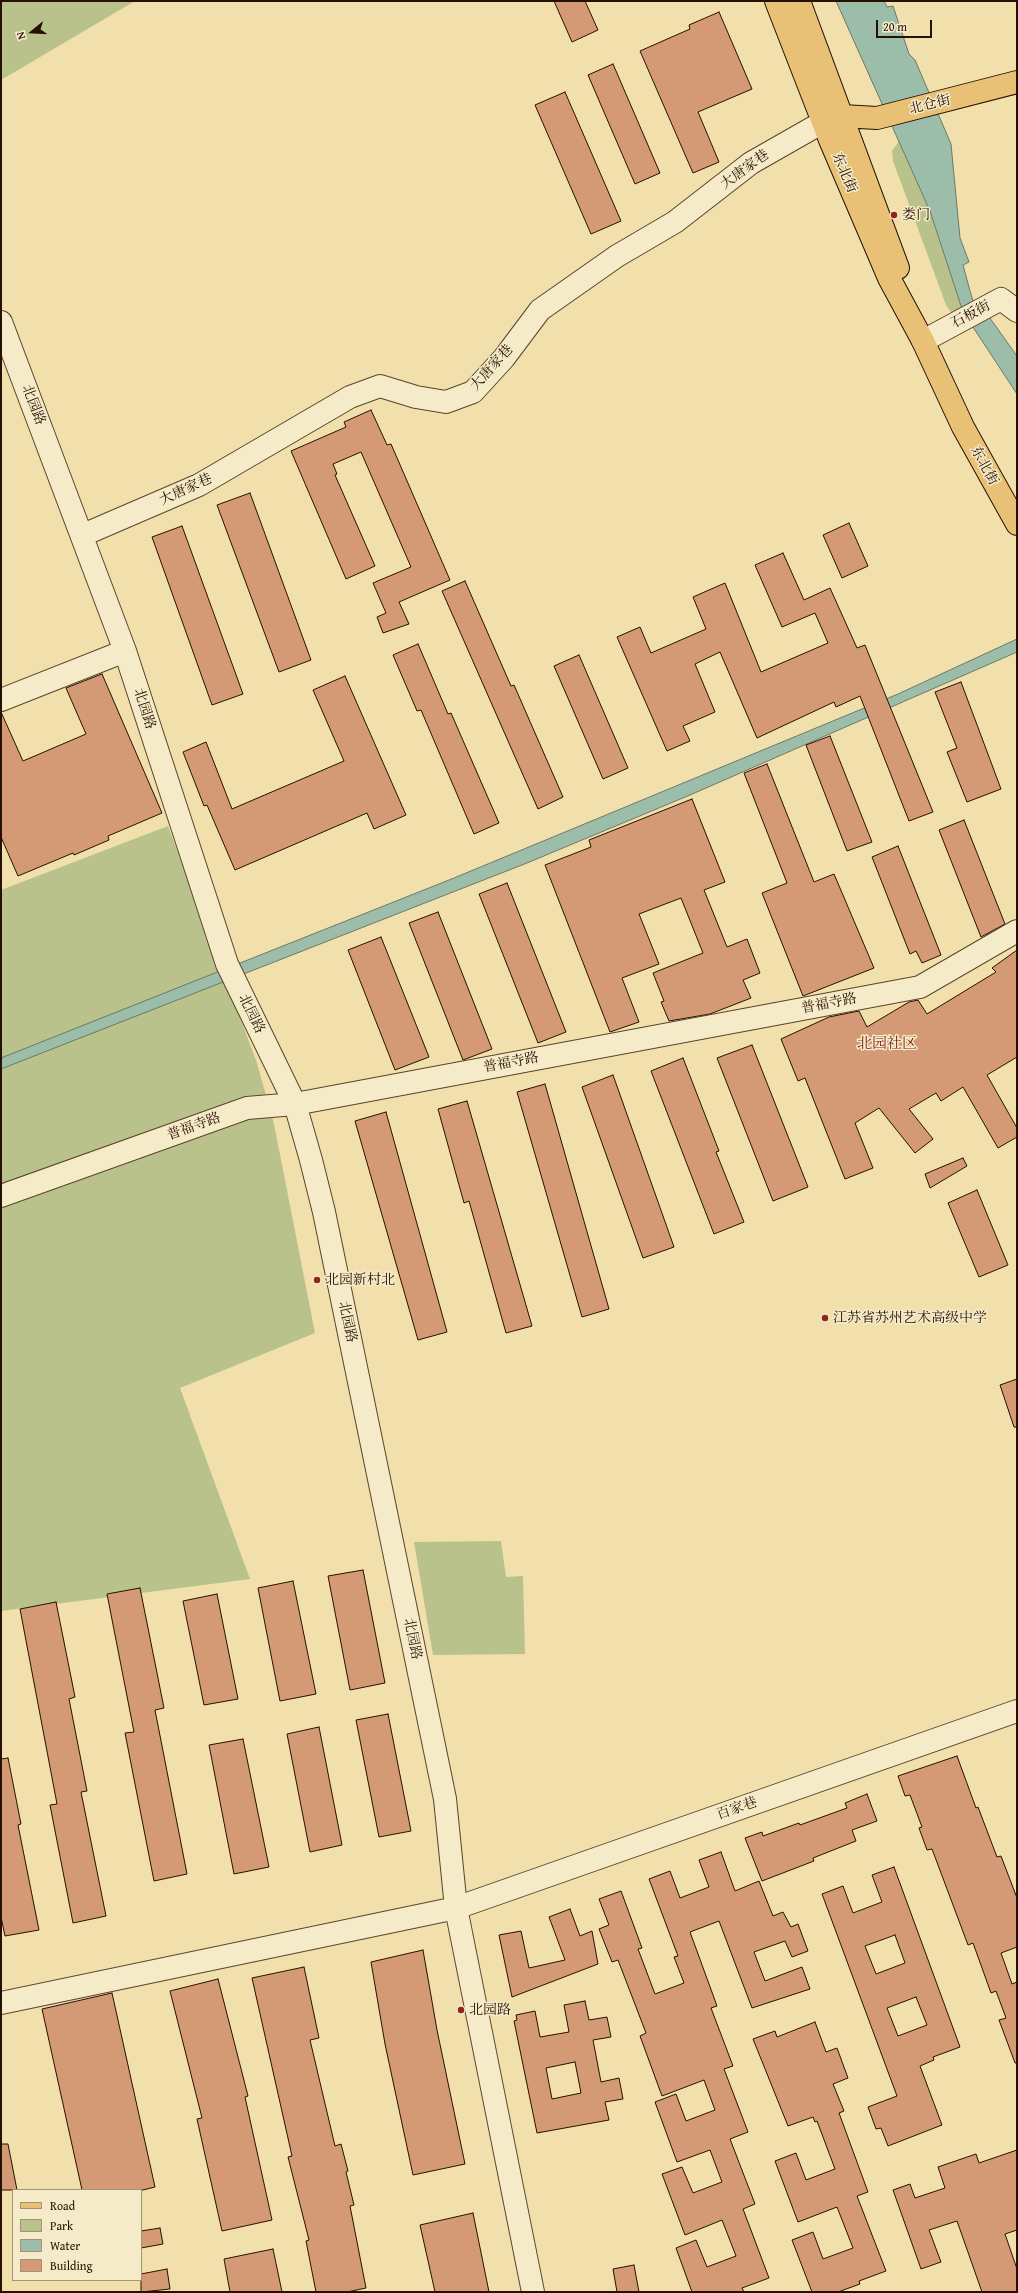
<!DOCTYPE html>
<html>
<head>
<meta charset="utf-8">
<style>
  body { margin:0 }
  #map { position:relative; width:1018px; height:2293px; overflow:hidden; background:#f1e0ac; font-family:"Gentium Book Plus",serif }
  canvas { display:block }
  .frame { position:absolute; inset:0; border:2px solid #261000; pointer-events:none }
  .legend { position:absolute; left:12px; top:2189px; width:130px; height:92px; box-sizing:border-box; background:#f6ebc9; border:1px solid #a39379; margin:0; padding:5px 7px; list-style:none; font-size:12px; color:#261000 }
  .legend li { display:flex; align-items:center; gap:8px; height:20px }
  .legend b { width:20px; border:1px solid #a39379 }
  .north { position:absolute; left:12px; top:12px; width:40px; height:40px; -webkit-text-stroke:3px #f6ebc9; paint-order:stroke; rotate:252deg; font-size:11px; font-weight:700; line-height:16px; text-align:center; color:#261000 }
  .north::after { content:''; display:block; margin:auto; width:14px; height:18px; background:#261000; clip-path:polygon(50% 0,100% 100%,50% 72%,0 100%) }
  .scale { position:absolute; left:876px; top:20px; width:56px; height:18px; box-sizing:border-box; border:2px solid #261000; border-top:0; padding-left:5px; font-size:12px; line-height:14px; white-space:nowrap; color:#261000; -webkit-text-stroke:3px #f6ebc9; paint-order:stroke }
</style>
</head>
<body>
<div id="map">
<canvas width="1018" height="2293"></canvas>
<div class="frame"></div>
<ul class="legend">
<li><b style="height:5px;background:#e8c076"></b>Road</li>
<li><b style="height:11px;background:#b9c28a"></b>Park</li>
<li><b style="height:11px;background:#9bbdaa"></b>Water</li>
<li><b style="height:11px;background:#d49a76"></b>Building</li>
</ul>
<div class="north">N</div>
<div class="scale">20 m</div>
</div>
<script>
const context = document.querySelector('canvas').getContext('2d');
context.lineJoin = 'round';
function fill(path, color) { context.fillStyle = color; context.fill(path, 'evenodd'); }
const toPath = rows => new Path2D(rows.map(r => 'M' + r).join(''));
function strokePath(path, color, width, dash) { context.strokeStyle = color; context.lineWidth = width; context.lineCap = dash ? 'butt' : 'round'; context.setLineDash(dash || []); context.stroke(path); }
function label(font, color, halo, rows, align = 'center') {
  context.font = font + ' "Gentium Book Plus","Noto Serif SC",serif'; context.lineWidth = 3; context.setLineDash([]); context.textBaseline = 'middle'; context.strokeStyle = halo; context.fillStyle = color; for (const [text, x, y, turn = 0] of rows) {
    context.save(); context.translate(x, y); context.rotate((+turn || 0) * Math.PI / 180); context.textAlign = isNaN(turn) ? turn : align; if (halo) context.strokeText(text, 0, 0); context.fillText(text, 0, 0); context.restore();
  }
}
const green = toPath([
  [1,1,135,1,1,80],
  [899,141,930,211,963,312,953,315,946,305,893,161,892,151],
  [168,826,257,1063,274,1124,315,1333,180,1388,250,1579,1,1611,1,890],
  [501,1541,506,1577,523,1576,525,1654,433,1655,414,1542]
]);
const water = toPath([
  [836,1,884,1,887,7,893,6,909,54,915,60,951,144,960,238,969,262,963,265,970,291,975,307,987,314,1017,356,1017,394,963,312,930,211,836,1],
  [1017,639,1017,652,690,795,527,863,1,1069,1,1058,454,878,898,694,1017,639]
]);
const building = toPath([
  [554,1,585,1,598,30,572,42,554,1],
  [719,12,752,89,698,112,719,162,693,173,640,51,690,29,689,25,719,12],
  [613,64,660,173,635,184,588,75,613,64],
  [565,92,621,221,591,234,535,105,565,92],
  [371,410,387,445,391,444,450,580,399,602,409,624,383,633,377,617,386,613,373,583,411,567,361,452,333,464,337,474,335,475,375,566,346,579,291,451,346,427,344,422,371,410],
  [250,493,311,660,279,672,217,505,250,493],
  [849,523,868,566,842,578,823,535,849,523],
  [182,526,243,694,212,705,152,537,182,526],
  [783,553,804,600,830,588,857,648,865,645,933,812,909,821,860,696,836,707,834,702,757,738,720,652,695,664,715,712,683,726,690,741,667,751,617,637,640,627,651,653,706,629,693,597,725,583,761,672,828,643,815,613,782,627,755,565,783,553],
  [465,581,511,686,514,685,563,797,538,809,442,591,465,581],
  [418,644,448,714,451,713,499,823,474,834,421,710,417,711,393,655,418,644],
  [579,655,628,768,603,779,554,666,579,655],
  [102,674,162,813,108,836,109,840,74,855,73,853,18,876,1,837,1,712,23,761,86,734,66,688,102,674],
  [345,676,406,815,374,829,367,813,235,870,207,805,204,806,183,752,206,742,232,809,344,761,313,690,345,676],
  [961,682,1001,789,967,802,947,752,957,748,935,692,961,682],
  [830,736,872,842,847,851,806,745,830,736],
  [767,764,814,882,834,874,874,968,803,996,762,893,787,883,744,773,767,764],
  [692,799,725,882,704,890,727,947,747,939,760,973,743,980,751,998,710,1014,669,1021,661,1002,664,1001,653,973,703,953,681,898,639,914,659,964,622,978,639,1022,610,1032,545,865,591,847,589,840,692,799],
  [964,820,1005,924,981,937,939,830,964,820],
  [898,846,941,955,922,963,916,951,910,954,872,857,898,846],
  [507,883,566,1032,538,1043,479,894,507,883],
  [438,912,492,1049,463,1060,409,923,438,912],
  [381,937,429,1057,395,1070,348,950,381,937],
  [1017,950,1017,1057,987,1075,1017,1128,1017,1137,998,1148,963,1087,941,1101,936,1093,909,1109,933,1139,915,1153,879,1108,855,1123,873,1168,845,1179,805,1078,798,1081,781,1039,829,1017,859,1011,867,1027,909,1002,918,1000,927,1014,996,972,992,968,1017,950],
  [752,1045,808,1187,773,1201,717,1058,752,1045],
  [683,1058,719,1151,716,1152,744,1222,714,1234,651,1071,683,1058],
  [613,1075,674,1247,643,1258,582,1087,613,1075],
  [545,1084,609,1309,582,1317,517,1092,545,1084],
  [467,1101,532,1326,506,1333,469,1201,464,1203,438,1109,467,1101],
  [386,1112,447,1332,418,1340,355,1121,386,1112],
  [963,1158,967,1166,930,1188,925,1174,963,1158],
  [977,1190,1008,1265,979,1277,948,1203,977,1190],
  [1017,1379,1017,1427,1014,1427,1000,1385,1017,1379],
  [363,1570,385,1683,350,1690,328,1576,363,1570],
  [293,1581,316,1694,280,1701,258,1588,293,1581],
  [140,1588,164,1708,155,1710,187,1874,154,1881,125,1733,134,1732,107,1594,140,1588],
  [217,1594,238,1699,204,1705,183,1601,217,1594],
  [56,1602,75,1697,69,1699,87,1791,81,1792,106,1916,73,1923,50,1805,57,1804,20,1609,56,1602],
  [388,1714,411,1831,379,1837,356,1720,388,1714],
  [319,1727,342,1845,310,1852,287,1734,319,1727],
  [243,1739,269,1867,234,1874,209,1745,243,1739],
  [957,1756,976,1808,978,1807,997,1857,1001,1856,1017,1898,1017,1947,1001,1953,1012,1984,1017,1982,1017,2063,1015,2063,999,2020,1006,2018,996,1991,991,1993,973,1943,968,1945,932,1849,927,1850,919,1828,922,1827,910,1795,905,1796,898,1776,957,1756],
  [8,1758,21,1824,18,1825,39,1930,5,1936,1,1917,1,1759,8,1758],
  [867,1794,877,1821,852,1830,856,1841,813,1858,814,1861,762,1881,745,1838,762,1832,763,1836,799,1823,800,1825,847,1808,845,1803,867,1794],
  [721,1852,735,1891,759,1881,773,1916,783,1912,791,1927,798,1924,808,1951,792,1957,785,1941,754,1952,765,1981,802,1967,810,1989,752,2008,719,1921,690,1932,717,2006,711,2008,733,2066,724,2069,748,2132,730,2139,755,2204,743,2209,769,2278,742,2288,744,2292,692,2292,676,2248,696,2240,707,2267,736,2256,722,2220,685,2235,662,2174,682,2167,693,2193,722,2182,710,2150,677,2162,655,2102,676,2094,686,2121,715,2110,704,2080,662,2096,640,2036,646,2033,618,1960,612,1962,599,1929,609,1925,599,1899,621,1891,642,1948,638,1949,655,1994,684,1983,674,1957,678,1956,649,1879,670,1871,680,1898,709,1887,699,1860,721,1852],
  [894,1867,960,2047,933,2057,934,2060,920,2066,942,2125,888,2146,881,2128,876,2129,868,2107,897,2096,822,1894,843,1886,853,1913,882,1902,872,1875,894,1867],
  [895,1935,905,1963,876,1974,865,1946,895,1935],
  [916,1997,927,2025,898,2036,887,2008,916,1997],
  [570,1909,580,1936,592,1931,598,1964,512,1997,499,1935,521,1931,529,1968,565,1960,549,1917,570,1909],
  [423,1950,437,2030,465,2164,413,2175,385,2044,371,1962,423,1950],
  [304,1967,319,2038,310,2040,335,2146,341,2144,348,2171,346,2172,354,2205,350,2206,366,2288,347,2292,316,2292,306,2241,309,2240,288,2157,292,2156,252,1978,304,1967],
  [218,1979,248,2096,245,2097,272,2220,222,2231,197,2119,202,2118,170,1991,218,1979],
  [112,1993,155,2187,143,2190,82,2190,42,2009,112,1993],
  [585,2001,589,2020,607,2017,611,2037,593,2040,601,2082,619,2078,623,2099,605,2102,609,2120,537,2133,514,2021,517,2020,516,2015,535,2011,540,2037,569,2032,564,2005,585,2001],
  [575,2062,581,2093,552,2099,546,2068,575,2062],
  [815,2022,826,2052,837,2048,848,2078,833,2084,844,2111,839,2113,868,2192,857,2196,886,2271,859,2281,860,2284,838,2292,812,2292,792,2240,813,2232,823,2259,853,2248,837,2207,798,2222,775,2161,796,2153,806,2180,835,2169,817,2121,815,2122,813,2117,788,2126,753,2039,775,2031,777,2037,815,2022],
  [1,2144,8,2144,17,2190,1,2190,1,2144],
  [1017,2150,1017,2230,1005,2234,1017,2269,1017,2292,982,2292,957,2221,929,2230,941,2262,921,2269,893,2190,910,2184,915,2198,945,2188,938,2167,976,2154,979,2163,1017,2150],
  [473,2213,489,2292,435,2292,420,2225,473,2213],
  [160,2228,163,2244,141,2248,141,2231,160,2228],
  [273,2249,282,2292,230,2292,224,2259,273,2249],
  [634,2265,639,2292,617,2292,613,2269,634,2265],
  [167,2269,170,2289,141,2292,141,2274,167,2269]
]);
const minor = toPath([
  [1,322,125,651,227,964,295,1104,311,1160,324,1212,445,1799,456,1908,533,2292],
  [923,341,1001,299,1017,311],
  [83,535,199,485,350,397,380,386,416,397,446,402,473,392,504,358,540,310,617,256,675,222,751,163,823,122,841,116],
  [1,700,125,651],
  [1,1196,247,1108,295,1104,920,987,1017,931],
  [1,2003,456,1908,1017,1711]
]);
const major = toPath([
  [776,1,830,140,889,278,923,341,963,427,1017,524],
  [799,1,898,268],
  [842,116,877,118,1017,82]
]);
const markers = [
  [894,215,4,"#8f2418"],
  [317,1280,4,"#8f2418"],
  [825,1318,4,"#8f2418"],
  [461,2010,4,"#8f2418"]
];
const streetNames = [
  ["北仓街",930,105,-14],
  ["大唐家巷",745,170,-36],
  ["东北街",844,173,67],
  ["石板街",971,315,-28],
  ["大唐家巷",492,368,-48],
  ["北园路",33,405,69],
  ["东北街",984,466,61],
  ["大唐家巷",186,490,-25],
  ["北园路",144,709,72],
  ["普福寺路",829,1004,-11],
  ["北园路",251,1014,64],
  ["普福寺路",511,1063,-11],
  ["普福寺路",194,1127,-20],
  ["北园路",347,1322,78],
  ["北园路",412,1639,79],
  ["百家巷",737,1809,-19]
];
const poiNames = [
  ["娄门",902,215],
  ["北园新村北",325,1280],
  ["江苏省苏州艺术高级中学",833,1318],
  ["北园路",469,2010]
];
const neighbourhoodNames = [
  ["北园社区",887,1044]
];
fill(green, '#b9c28a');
fill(water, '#9bbdaa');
strokePath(water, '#6c7866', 1);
fill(building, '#d49a76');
strokePath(building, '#261000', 1);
strokePath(minor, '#59442b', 24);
strokePath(major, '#261000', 24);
strokePath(minor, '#f6ebc9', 22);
strokePath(major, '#e8c076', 22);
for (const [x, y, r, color] of markers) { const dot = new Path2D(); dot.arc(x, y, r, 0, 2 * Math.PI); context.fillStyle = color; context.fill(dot); strokePath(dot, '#f6ebc9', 1.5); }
label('14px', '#261000', '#f6ebc9', streetNames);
label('14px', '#261000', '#f6ebc9', poiNames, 'left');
label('15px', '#7a1f14', '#f6ebc9', neighbourhoodNames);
</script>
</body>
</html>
